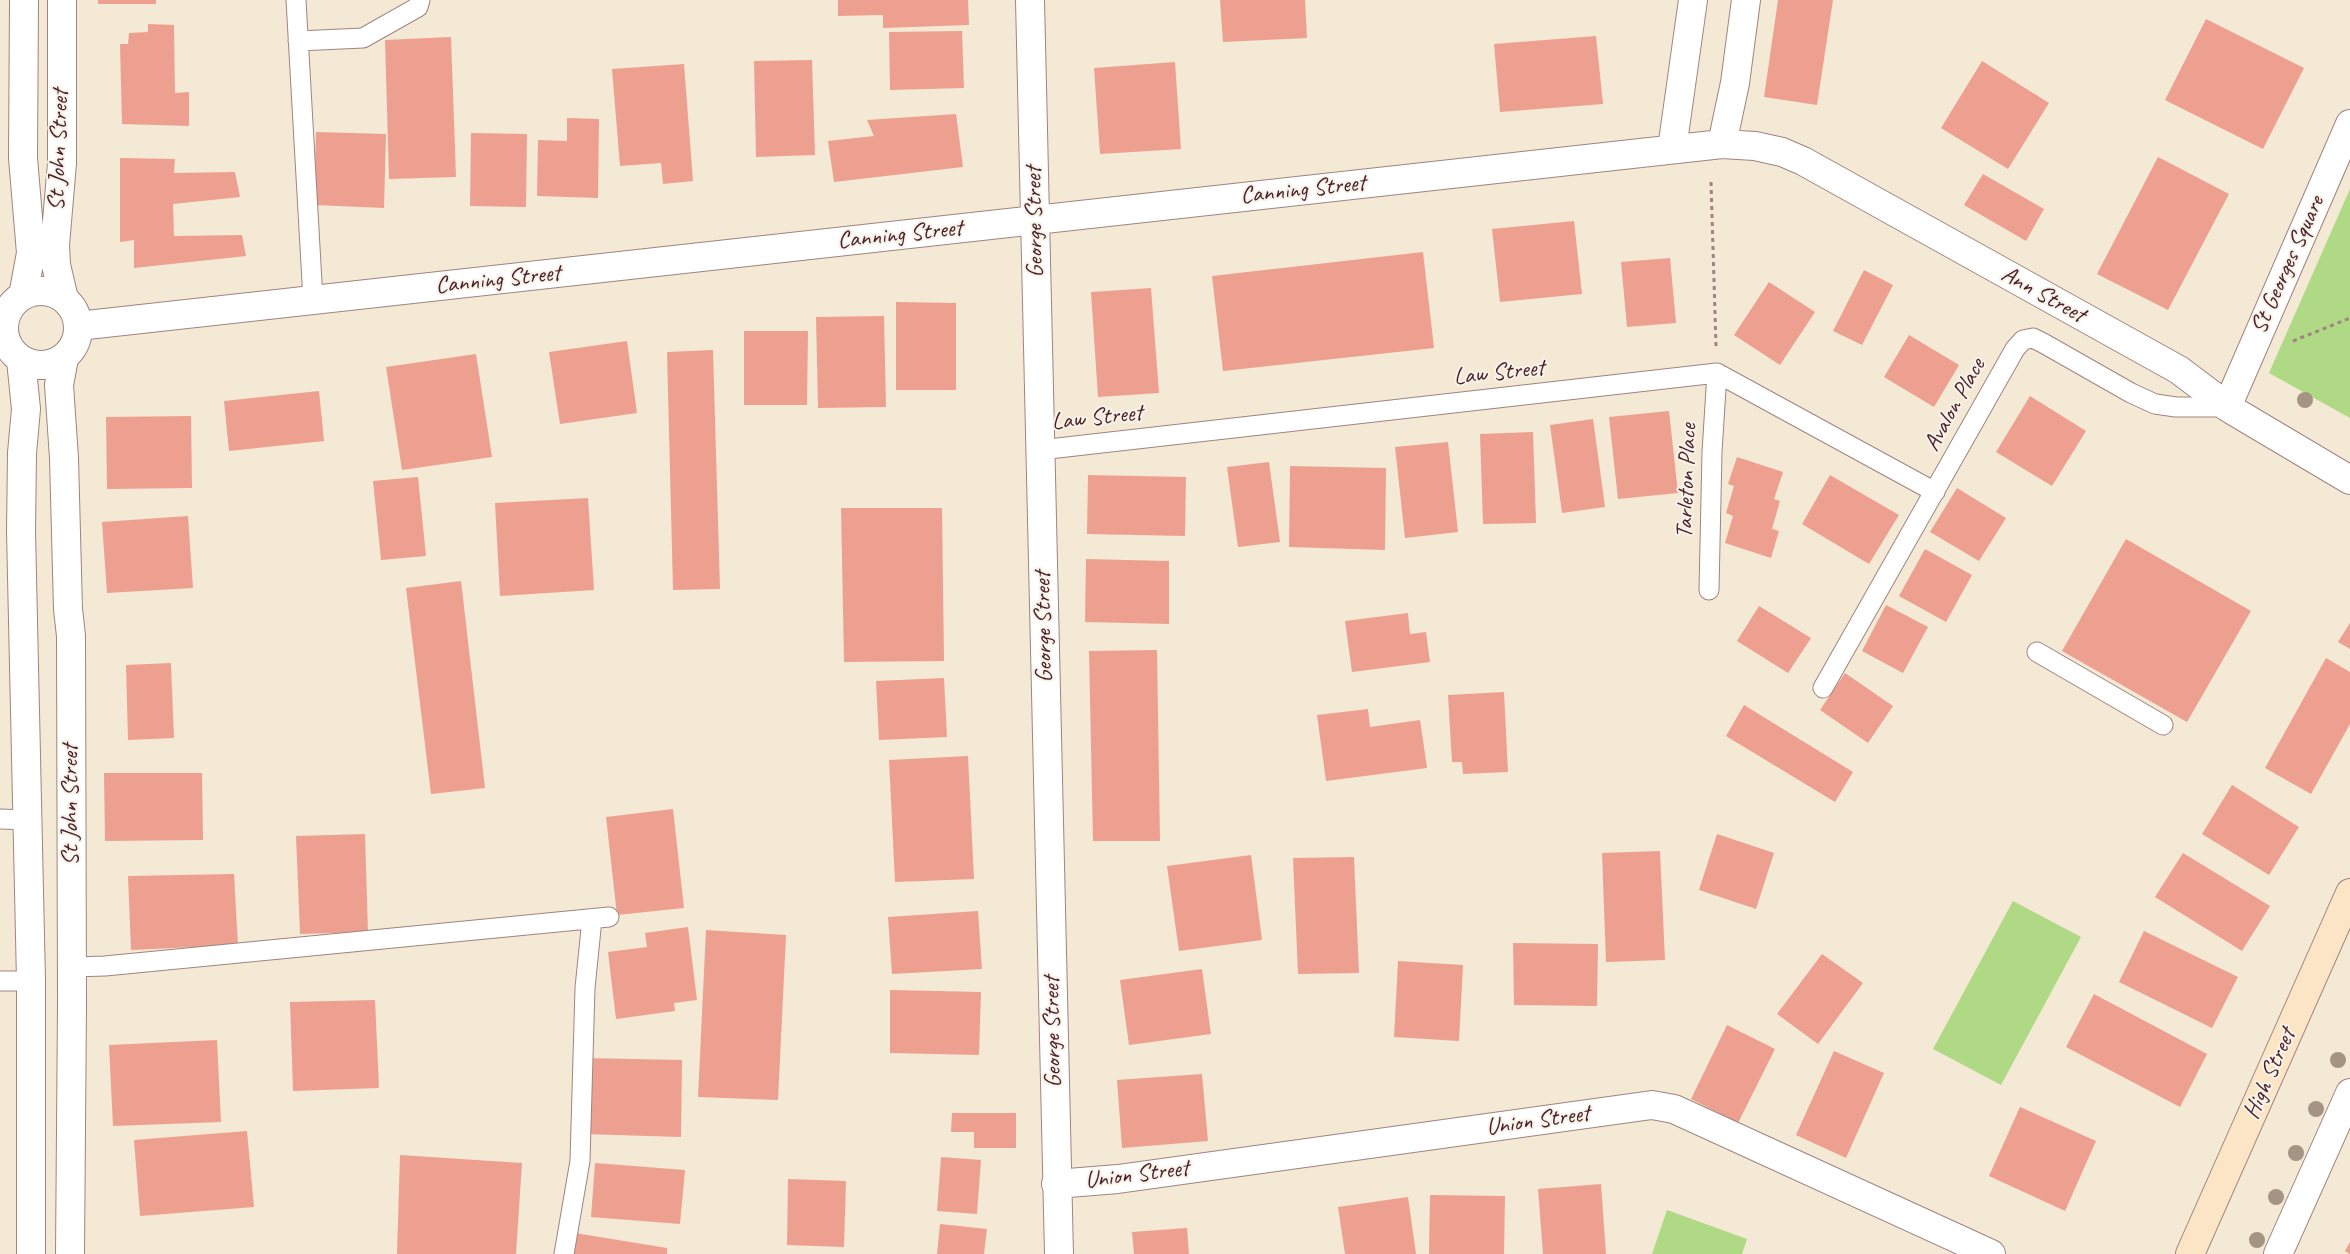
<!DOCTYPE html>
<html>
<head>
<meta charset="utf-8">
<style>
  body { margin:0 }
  canvas { display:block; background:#f4e9d5 }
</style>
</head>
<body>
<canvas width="2350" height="1254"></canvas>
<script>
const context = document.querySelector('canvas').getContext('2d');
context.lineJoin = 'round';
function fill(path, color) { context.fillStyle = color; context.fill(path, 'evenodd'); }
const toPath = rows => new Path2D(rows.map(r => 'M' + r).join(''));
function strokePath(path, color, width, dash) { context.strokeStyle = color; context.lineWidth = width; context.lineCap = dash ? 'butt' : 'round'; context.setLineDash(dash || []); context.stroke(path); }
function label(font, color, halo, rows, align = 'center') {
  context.font = font + ' Caveat,sans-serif'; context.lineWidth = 4; context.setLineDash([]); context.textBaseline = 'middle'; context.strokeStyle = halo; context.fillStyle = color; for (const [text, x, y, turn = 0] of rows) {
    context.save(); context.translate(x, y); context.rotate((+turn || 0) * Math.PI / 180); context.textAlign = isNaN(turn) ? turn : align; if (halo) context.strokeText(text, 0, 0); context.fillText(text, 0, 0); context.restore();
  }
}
const green = toPath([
  [2350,189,2350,418,2269,373],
  [2013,901,2081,937,2001,1085,1933,1049],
  [1667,1210,1747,1239,1742,1254,1652,1254]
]);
const building = toPath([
  [98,0,156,0,156,4,98,4],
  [838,0,968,0,969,25,883,28,883,15,838,16],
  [1220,0,1305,0,1307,38,1223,42],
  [1778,0,1833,0,1817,105,1764,97],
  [2206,19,2304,68,2263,149,2165,100],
  [148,24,174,25,175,93,189,92,189,126,122,124,120,44,128,44,129,33,148,32],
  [962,31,964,88,890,90,889,32],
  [1596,36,1603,104,1500,112,1494,44],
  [451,37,456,177,389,179,385,40],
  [812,60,815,155,756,157,754,61],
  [1982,61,2049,103,2008,169,1941,128],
  [1175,62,1181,149,1100,154,1094,68],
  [684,64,693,181,663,184,661,163,620,166,612,69],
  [956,114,963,167,834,182,828,141,874,136,867,120],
  [567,118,599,119,598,198,537,196,538,140,567,141],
  [316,132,386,134,384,208,314,205],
  [471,133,527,134,526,207,470,206],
  [2158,157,2229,194,2168,310,2097,274],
  [120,158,175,159,174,173,235,172,240,197,173,204,174,236,242,235,246,256,134,268,134,240,120,242],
  [1983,174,2044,209,2026,241,1964,205],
  [1574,221,1582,294,1500,302,1492,229],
  [1423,252,1434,348,1223,371,1212,276],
  [1670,258,1676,323,1627,327,1621,262],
  [1864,270,1893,285,1862,345,1833,331],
  [1769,282,1815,312,1780,365,1734,335],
  [1151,288,1159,393,1098,397,1091,292],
  [896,302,956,303,956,390,896,390],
  [884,316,886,407,818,408,816,317],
  [744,331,808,331,807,405,744,405],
  [1909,335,1959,365,1934,407,1884,377],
  [627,341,637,413,560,424,549,352],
  [713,350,720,589,673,590,667,352],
  [476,354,492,457,402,470,386,367],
  [319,391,324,441,229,451,224,401],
  [2030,396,2086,431,2052,486,1996,452],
  [1669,411,1678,493,1618,499,1609,417],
  [191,416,192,488,107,489,106,417],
  [1593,419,1605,507,1562,513,1550,425],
  [1533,432,1536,523,1483,524,1480,434],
  [1448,442,1458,532,1405,538,1395,447],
  [1737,457,1783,472,1774,499,1780,501,1772,529,1779,531,1771,558,1725,543,1733,516,1726,513,1734,486,1728,484],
  [1269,462,1280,542,1238,547,1227,467],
  [1290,466,1386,468,1385,550,1289,547],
  [1088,475,1186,477,1185,536,1087,534],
  [1830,475,1899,515,1869,564,1802,524],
  [418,477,426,556,381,560,373,481],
  [1957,488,2006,518,1979,561,1930,532],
  [588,498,594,590,500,596,495,503],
  [841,508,942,508,944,661,844,662],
  [188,516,193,588,107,593,102,522],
  [2126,539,2251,611,2187,722,2062,651],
  [1925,549,1972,575,1946,622,1899,596],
  [1086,559,1169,561,1169,624,1085,622],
  [461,581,485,788,431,794,406,588],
  [1886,605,1928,627,1903,673,1862,651],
  [1759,606,1811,638,1788,673,1737,641],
  [1408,613,1410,634,1426,632,1430,662,1352,672,1345,621],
  [2350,623,2350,649,2338,642],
  [1157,650,1160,841,1093,841,1089,651],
  [2326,658,2350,672,2350,724,2311,794,2265,768],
  [171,663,174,738,128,740,126,665],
  [1845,673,1893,706,1868,743,1820,710],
  [944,678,947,737,879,740,876,681],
  [1504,692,1508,772,1463,774,1462,762,1452,762,1448,695],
  [1744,705,1853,772,1835,802,1726,736],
  [1368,709,1370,727,1420,720,1427,768,1326,781,1317,715],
  [968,756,974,879,895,882,889,760],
  [104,773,202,773,203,840,105,841],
  [2232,785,2299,827,2269,875,2202,834],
  [673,809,684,908,617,915,606,817],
  [365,834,368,932,300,934,296,836],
  [1717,834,1774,853,1756,909,1699,890],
  [1660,851,1665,960,1606,962,1602,853],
  [2183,853,2270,906,2242,951,2155,897],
  [1251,855,1262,940,1179,951,1167,866],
  [1354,857,1359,973,1298,974,1293,858],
  [234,874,238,945,131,950,128,876],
  [978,911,982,969,892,974,888,917],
  [688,927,697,1000,674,1003,675,1011,616,1019,608,952,647,947,645,933],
  [706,930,786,935,778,1100,698,1097],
  [2144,931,2238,977,2212,1028,2119,982],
  [1513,943,1598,944,1597,1006,1514,1005],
  [1822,954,1863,983,1818,1044,1777,1014],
  [1398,961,1463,965,1459,1041,1394,1037],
  [1202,969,1211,1034,1129,1045,1120,980],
  [890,990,981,992,979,1055,890,1053],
  [2094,994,2207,1054,2180,1107,2066,1047],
  [375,1000,379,1088,293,1091,290,1002],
  [1727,1025,1775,1049,1738,1123,1691,1099],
  [217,1040,221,1122,113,1126,109,1045],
  [1834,1051,1884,1073,1846,1158,1796,1135],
  [585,1058,682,1060,681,1137,583,1134],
  [1202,1074,1208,1141,1122,1148,1117,1080],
  [2020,1107,2096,1141,2065,1211,1989,1176],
  [952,1113,1016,1113,1016,1148,974,1148,974,1132,951,1132],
  [247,1131,254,1207,140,1216,134,1140],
  [400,1155,522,1163,516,1254,397,1254],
  [941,1157,981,1160,977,1214,937,1211],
  [595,1163,685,1170,680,1224,591,1217],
  [788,1179,846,1181,844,1247,787,1245],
  [1601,1184,1606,1254,1543,1254,1538,1189],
  [1430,1195,1505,1196,1504,1254,1429,1254],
  [1408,1197,1416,1254,1345,1254,1338,1207],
  [940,1224,987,1229,984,1254,937,1254],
  [1187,1228,1189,1254,1134,1254,1132,1232],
  [575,1233,667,1248,667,1254,572,1254],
  [2350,1242,2350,1254,2345,1251]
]);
const path = toPath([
  [1711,182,1716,346],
  [2293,341,2350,318]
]);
const lane = toPath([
  [296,0,313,300],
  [298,41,363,38,418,7,420,0],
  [1040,450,1717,373,1935,492],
  [1709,590,1712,452,1717,373],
  [2037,652,2163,725],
  [1823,688,2015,349,2023,340,2033,338,2043,343,2131,393,2155,404,2176,407,2227,407],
  [0,819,29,820],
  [72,967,105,966,609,917],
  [0,981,31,981],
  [564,1254,580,1161,585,988,592,919]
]);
const street = toPath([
  [62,0,62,163,55,245,56,265,64,299],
  [1030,0,1059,1254],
  [1722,144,1735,83,1746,0],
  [1672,149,1693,0],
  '4 328a37 37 0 1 1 74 0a37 37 0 1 1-74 0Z',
  [23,296,31,253,23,158,24,0],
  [78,326,1722,144,1755,146,1782,152,1803,161,2179,370,2232,410,2350,480],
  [64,358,59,385,64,458,68,609,71,636,72,1004,70,1254],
  [21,360,26,409,22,453,21,531,31,981,31,1254],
  [2227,407,2350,124],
  [1056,1184,1118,1179,1652,1105,1674,1109,1991,1254],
  [2278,1254,2350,1093]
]);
const secondary = toPath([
  [2190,1254,2350,893]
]);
const trees = [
  [2305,400],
  [2338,1060],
  [2316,1109],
  [2296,1153],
  [2276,1197],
  [2257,1240]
];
const streetNames = [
  ["St John Street",59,150,-88],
  ["Canning Street",1303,190,-6],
  ["George Street",1035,222,-91],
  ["Canning Street",900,235,-6],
  ["St Georges Square",2288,265,-66],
  ["Canning Street",498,280,-6],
  ["Ann Street",2043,295,29],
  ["Law Street",1499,373,-6],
  ["Avalon Place",1955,405,-61],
  ["Law Street",1097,418,-6],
  ["Tarleton Place",1687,481,-88],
  ["George Street",1044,627,-91],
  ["St John Street",71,805,-90],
  ["George Street",1053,1032,-91],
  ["High Street",2270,1074,-66],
  ["Union Street",1538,1121,-8],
  ["Union Street",1137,1175,-7]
];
fill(green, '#afd984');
fill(building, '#eea090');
strokePath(lane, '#9f8480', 21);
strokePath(street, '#9f8480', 30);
strokePath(secondary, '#9f8480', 30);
strokePath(path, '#9f8480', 3, [4, 4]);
strokePath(lane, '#fff', 19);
strokePath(street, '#fff', 28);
strokePath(secondary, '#fce5c4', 28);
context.fillStyle = '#a49484';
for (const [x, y] of trees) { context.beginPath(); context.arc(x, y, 8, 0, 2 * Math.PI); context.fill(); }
label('24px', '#4a1f2b', '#f7f3e8', streetNames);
</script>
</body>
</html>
